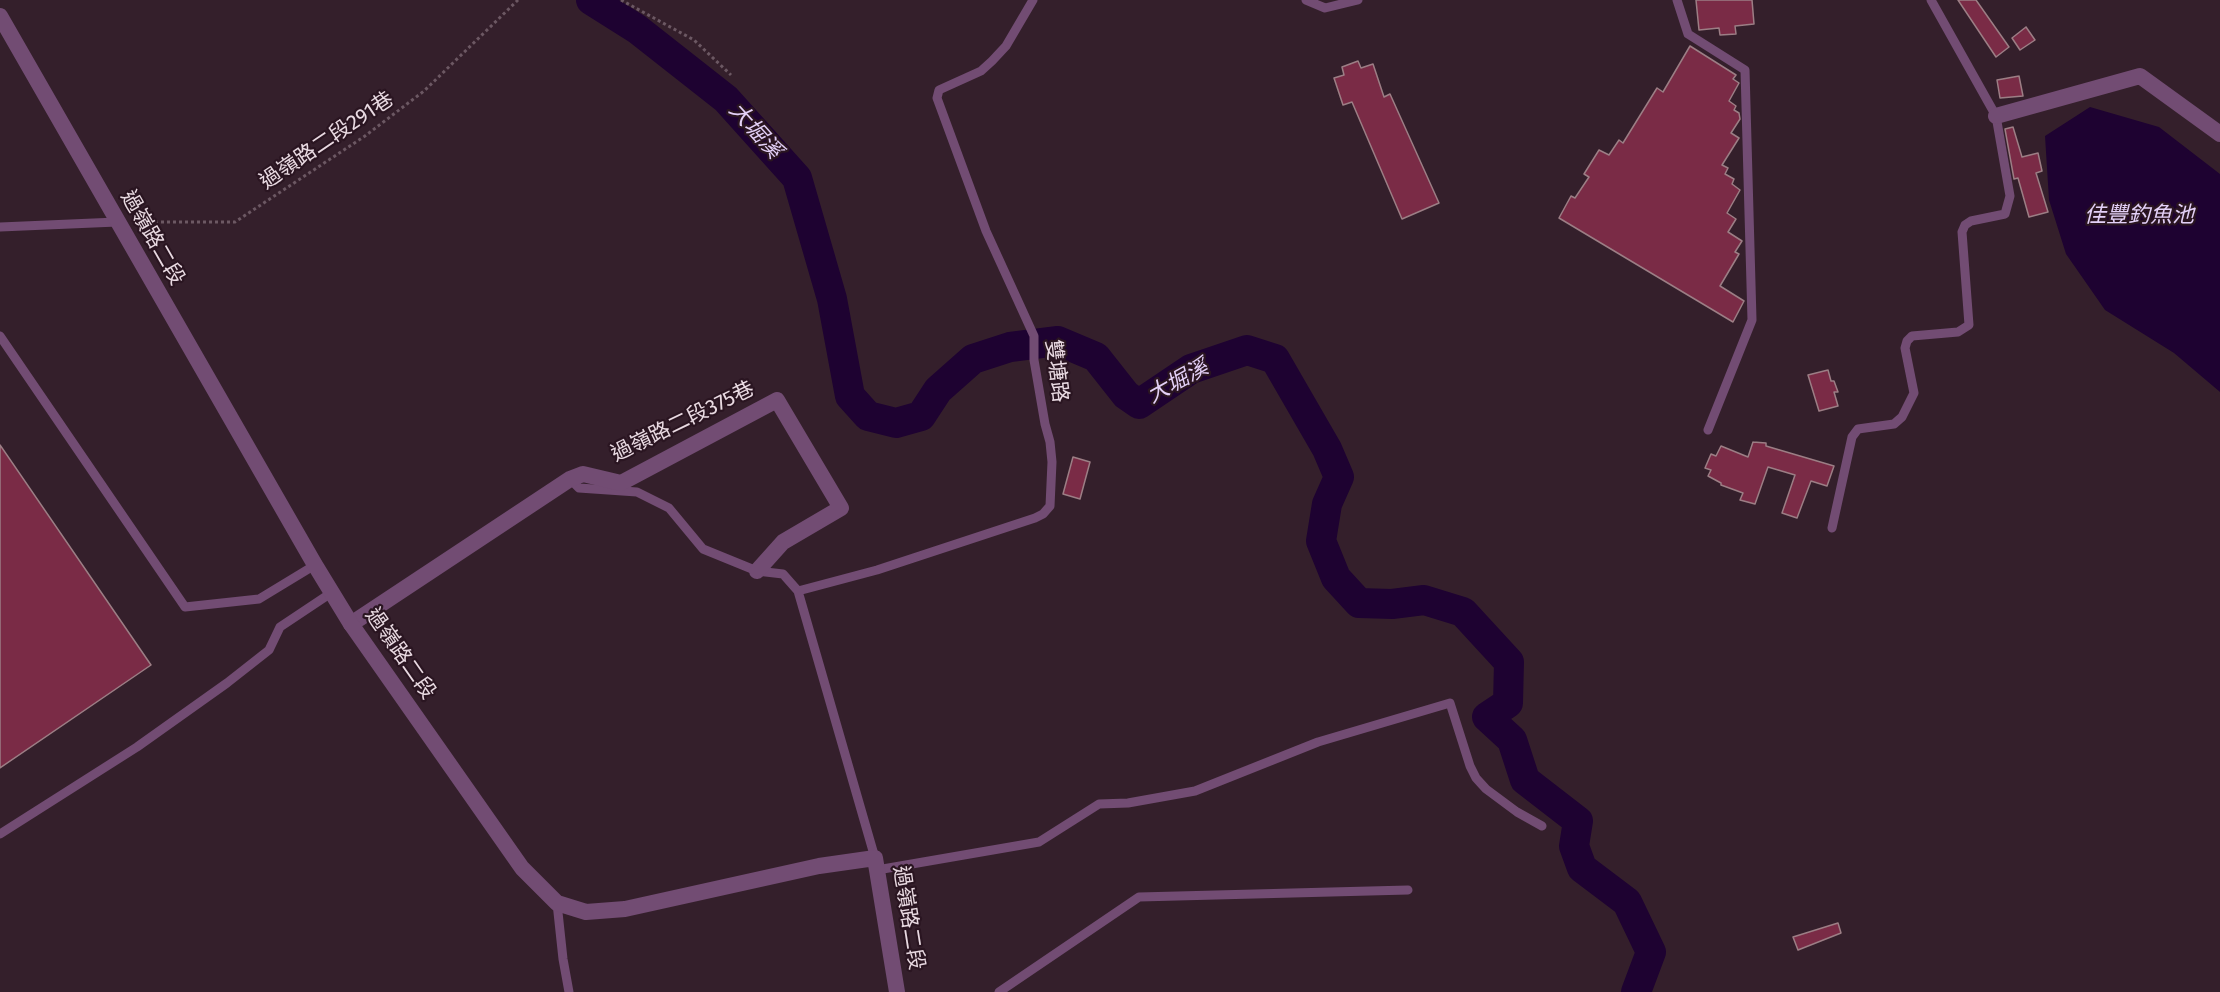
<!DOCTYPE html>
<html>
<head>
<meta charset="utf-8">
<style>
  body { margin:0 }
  canvas { display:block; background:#341f2b }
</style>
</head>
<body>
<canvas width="2220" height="992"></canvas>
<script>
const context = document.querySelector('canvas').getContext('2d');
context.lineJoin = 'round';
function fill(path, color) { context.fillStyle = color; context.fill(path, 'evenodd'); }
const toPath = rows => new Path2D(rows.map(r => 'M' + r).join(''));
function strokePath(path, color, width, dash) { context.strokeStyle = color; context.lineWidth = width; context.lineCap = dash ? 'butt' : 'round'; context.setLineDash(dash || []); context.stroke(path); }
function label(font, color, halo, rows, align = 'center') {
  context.font = font + ' "Fira Sans","Noto Sans TC",sans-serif'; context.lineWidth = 4.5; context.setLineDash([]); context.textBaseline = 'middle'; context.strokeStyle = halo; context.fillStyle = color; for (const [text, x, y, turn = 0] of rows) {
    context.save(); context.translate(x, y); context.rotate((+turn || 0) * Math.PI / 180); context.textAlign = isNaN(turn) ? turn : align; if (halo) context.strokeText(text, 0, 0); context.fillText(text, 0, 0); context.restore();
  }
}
const water = toPath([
  [2090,107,2159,127,2220,174,2220,392,2174,353,2105,310,2066,254,2049,200,2045,136]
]);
const river = toPath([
  [591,0,637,29,726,99,797,178,832,299,850,396,868,416,896,423,921,416,938,390,973,359,1010,347,1058,341,1096,357,1126,395,1139,404,1191,369,1247,350,1275,359,1327,449,1339,477,1327,504,1321,541,1336,578,1359,603,1392,604,1424,600,1463,612,1509,662,1508,703,1487,717,1512,740,1525,780,1578,821,1574,846,1582,868,1627,902,1651,952,1636,992]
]);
const building = toPath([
  [1696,0,1752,0,1754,24,1735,26,1736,34,1720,35,1719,28,1699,30,1696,0],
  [1958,0,1976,0,2009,47,1996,57,1958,0],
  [2026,27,2035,40,2020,50,2012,38,2026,27],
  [1690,46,1736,75,1733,79,1739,83,1729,101,1736,106,1734,110,1739,113,1740,119,1731,133,1739,138,1722,165,1728,168,1725,174,1734,179,1732,184,1740,190,1727,213,1736,219,1728,232,1742,241,1735,252,1739,254,1720,286,1744,301,1733,322,1559,218,1571,196,1575,198,1589,177,1584,174,1599,150,1609,155,1619,140,1623,143,1657,88,1663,92,1690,46],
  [1358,61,1361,68,1373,64,1384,97,1390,94,1439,203,1402,219,1352,102,1343,105,1334,78,1344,75,1342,67,1358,61],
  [2019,76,2023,96,2000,98,1997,80,2019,76],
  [2013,127,2022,157,2038,153,2042,171,2036,173,2048,212,2029,217,2018,178,2014,179,2005,129,2013,127],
  [1828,370,1831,381,1834,381,1838,392,1834,392,1838,406,1819,411,1808,375,1828,370],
  [1753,442,1766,443,1766,446,1834,466,1827,486,1811,481,1797,518,1782,513,1795,475,1768,467,1755,504,1740,500,1743,493,1721,485,1721,483,1708,476,1711,470,1705,468,1711,454,1716,456,1721,446,1748,457,1753,442],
  [0,445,151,665,0,768,0,445],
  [1073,457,1090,462,1080,499,1063,494,1073,457],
  [1838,923,1841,933,1798,950,1793,937,1838,923]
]);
const path = toPath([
  [621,0,694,40,731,75],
  [137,222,235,222,365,136,424,91,518,0]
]);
const service = toPath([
  [1306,0,1325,8,1358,0],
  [1677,0,1688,34,1745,70,1752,320,1708,430],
  [0,227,117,222],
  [0,336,185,607,259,599,315,565],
  [570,479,579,488,637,492,669,508,703,549,757,571,783,574,798,591,875,858],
  [1832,528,1852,437,1858,429,1894,424,1902,417,1914,393,1905,348,1907,341,1912,336,1958,332,1969,325,1962,232,1965,225,1971,221,2005,214,2010,196,1996,116,1931,0],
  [798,591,877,570,1035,518,1043,514,1050,506,1052,462,1050,442,1045,424,1034,360,1034,336,986,231,937,98,939,90,981,71,992,61,1006,46,1033,0],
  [0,834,137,747,227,683,269,650,280,627,331,593],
  [877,870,1039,842,1099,804,1128,803,1195,791,1318,742,1450,703,1470,766,1476,778,1486,789,1517,812,1542,826],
  [557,903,563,959,569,992],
  [999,992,1139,897,1408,890]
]);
const minor = toPath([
  [1996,116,2140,76,2220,134],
  [351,624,570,479,583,474,621,483,777,400,841,508,783,542,757,571]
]);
const tertiary = toPath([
  [0,16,315,565,351,624,522,868,557,903,586,912,625,909,819,866,875,858,897,992]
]);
const streetNames = [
  ["過嶺路二段291巷",327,141,-34],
  ["過嶺路二段",152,238,60],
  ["雙塘路",1056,371,83],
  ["過嶺路二段375巷",683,422,-26],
  ["過嶺路二段",400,654,55],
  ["過嶺路二段",908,918,81]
];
const waterNames = [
  ["大堀溪",755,131,48],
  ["佳豐釣魚池",2139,216],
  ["大堀溪",1178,382,-29]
];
fill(water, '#1e0231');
strokePath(river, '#1e0231', 30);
fill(building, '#7a2b46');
strokePath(building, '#9c7e85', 1.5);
strokePath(path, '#6c5863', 3, [3, 3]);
strokePath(service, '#724c73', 9);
strokePath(minor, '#724c73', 16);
strokePath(tertiary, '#724c73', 16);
label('21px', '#e9dae2', '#2a1521', streetNames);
label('italic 22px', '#e3d0f7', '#2a1521', waterNames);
</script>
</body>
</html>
